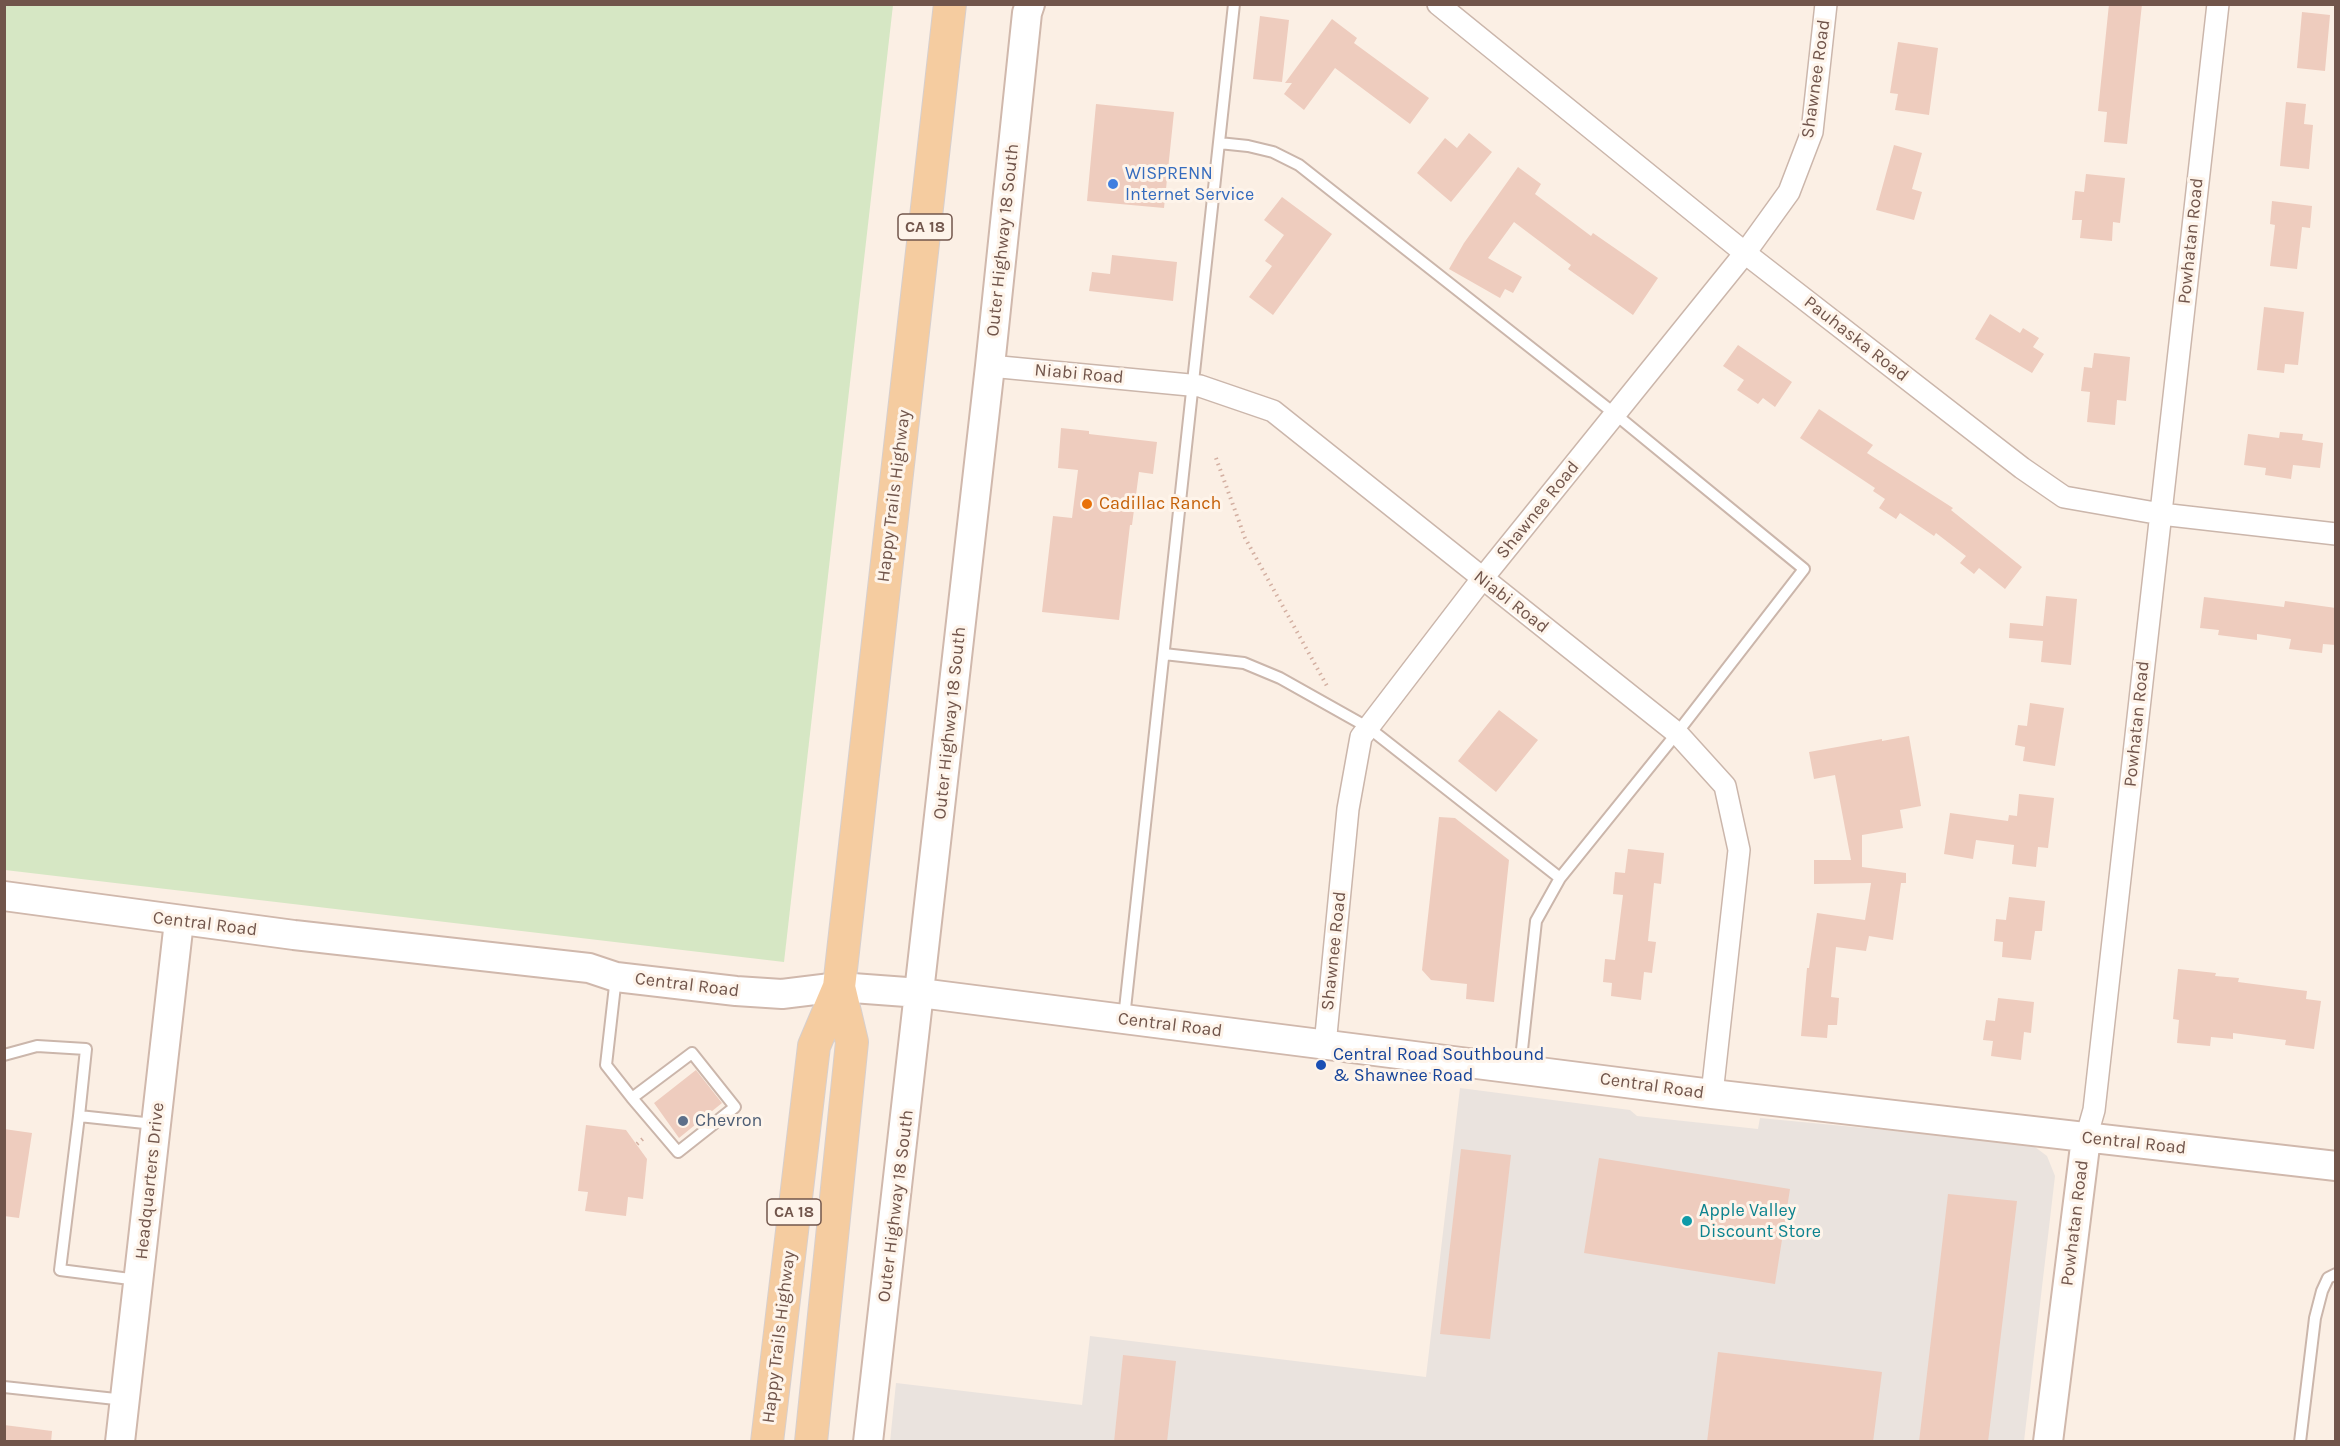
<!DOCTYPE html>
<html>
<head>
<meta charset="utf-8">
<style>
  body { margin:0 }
  #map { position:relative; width:2340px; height:1446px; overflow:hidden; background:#fbefe4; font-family:Karla,sans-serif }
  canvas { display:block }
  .frame { position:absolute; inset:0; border:6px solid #71554b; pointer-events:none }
</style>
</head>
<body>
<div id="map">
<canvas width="2340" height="1446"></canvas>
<div class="frame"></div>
</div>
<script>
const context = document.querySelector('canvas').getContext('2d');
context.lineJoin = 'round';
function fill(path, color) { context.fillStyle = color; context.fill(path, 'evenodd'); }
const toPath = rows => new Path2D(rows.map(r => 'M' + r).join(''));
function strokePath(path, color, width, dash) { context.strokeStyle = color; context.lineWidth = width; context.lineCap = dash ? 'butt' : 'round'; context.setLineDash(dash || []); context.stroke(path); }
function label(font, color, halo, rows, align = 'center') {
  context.font = font + ' Karla,sans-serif'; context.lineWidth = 6; context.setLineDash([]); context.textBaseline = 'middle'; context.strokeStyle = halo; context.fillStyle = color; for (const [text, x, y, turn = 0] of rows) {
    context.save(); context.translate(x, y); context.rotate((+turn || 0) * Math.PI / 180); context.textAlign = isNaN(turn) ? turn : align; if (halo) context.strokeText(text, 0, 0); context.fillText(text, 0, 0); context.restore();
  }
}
const industrial = toPath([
  [1460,1088,1630,1110,1637,1116,1758,1129,1760,1118,2031,1144,2047,1156,2055,1176,2024,1441,890,1442,896,1383,1082,1405,1090,1336,1426,1377]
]);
const green = toPath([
  [5,4,893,5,784,962,5,870]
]);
const building = toPath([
  [2109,4,2142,4,2127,144,2104,142,2107,112,2098,111],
  [2302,12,2330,15,2325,71,2297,68],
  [1260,16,1289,20,1282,82,1253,79],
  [1332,19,1357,38,1354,43,1429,98,1410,124,1335,68,1304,110,1284,94,1292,83,1285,83],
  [1898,42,1938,48,1929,115,1895,110,1898,94,1890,93],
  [2286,102,2306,104,2304,124,2313,125,2309,169,2280,166],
  [1096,104,1174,112,1164,208,1087,201],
  [1469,133,1492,152,1451,202,1417,173,1445,138,1457,148],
  [1894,145,1922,153,1912,189,1922,192,1914,220,1876,210],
  [1518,167,1541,184,1535,194,1591,236,1593,233,1658,278,1633,315,1568,269,1571,265,1514,222,1488,258,1522,277,1513,293,1505,289,1500,298,1449,269,1464,243],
  [2086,174,2125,178,2120,223,2113,222,2112,241,2080,238,2082,220,2072,220,2075,191,2084,192],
  [1282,197,1332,234,1273,315,1249,297,1272,266,1265,261,1284,235,1264,220],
  [2272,201,2312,206,2310,228,2302,227,2297,269,2270,266,2275,225,2270,224],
  [1112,255,1177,262,1173,301,1089,291,1092,272,1110,274],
  [2264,307,2304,312,2298,365,2285,364,2284,373,2257,370],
  [1990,314,2020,333,2023,328,2039,338,2033,347,2044,354,2032,373,1975,339],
  [1738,345,1792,382,1775,407,1763,398,1758,404,1737,390,1744,380,1723,366],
  [2094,353,2130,357,2126,401,2117,400,2115,425,2087,422,2090,392,2081,391,2084,367,2092,368],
  [1819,409,1873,445,1867,453,1953,508,1951,510,2022,567,2005,589,1979,568,1974,574,1960,563,1966,556,1936,533,1934,536,1900,513,1896,519,1879,508,1885,499,1873,491,1875,488,1800,438],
  [1061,428,1089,431,1089,434,1157,442,1153,474,1139,472,1132,525,1130,525,1119,620,1042,612,1053,516,1072,518,1078,470,1058,468],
  [2280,432,2303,434,2302,440,2323,443,2320,468,2293,465,2291,479,2265,475,2266,468,2244,465,2248,434,2279,438],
  [2046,596,2077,599,2071,665,2041,662,2043,641,2009,638,2010,623,2043,626],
  [2204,597,2284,607,2285,601,2336,608,2336,645,2323,644,2322,653,2289,649,2291,639,2257,634,2257,640,2218,635,2219,630,2200,628],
  [2030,703,2064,708,2055,766,2023,761,2025,747,2015,745,2018,725,2027,726],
  [1499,710,1538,740,1496,792,1458,761],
  [1909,736,1921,806,1900,810,1903,828,1862,835,1862,867,1906,873,1906,883,1901,883,1893,940,1869,936,1866,951,1836,947,1831,997,1839,998,1837,1025,1828,1025,1827,1038,1801,1036,1807,968,1809,968,1817,913,1865,920,1871,883,1814,884,1814,860,1851,860,1835,775,1814,779,1809,752,1882,739,1882,741],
  [2019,794,2054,798,2048,848,2038,847,2036,867,2012,864,2014,845,1976,840,1973,859,1944,854,1950,813,2008,821,2009,815,2017,816],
  [1439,817,1455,818,1509,860,1494,1002,1466,999,1467,984,1431,980,1422,970],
  [1628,849,1664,853,1661,884,1654,883,1648,941,1656,942,1652,973,1644,972,1641,1000,1611,996,1612,983,1603,982,1605,959,1615,960,1623,895,1613,894,1615,872,1625,873],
  [2009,897,2045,901,2042,931,2035,931,2031,960,2002,957,2003,942,1994,941,1996,919,2006,920],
  [2178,969,2216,973,2215,976,2239,978,2238,982,2307,991,2306,999,2321,1001,2314,1049,2285,1045,2286,1040,2233,1033,2233,1039,2211,1037,2210,1046,2177,1043,2179,1020,2173,1019],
  [1998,998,2034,1002,2031,1033,2024,1032,2021,1060,1991,1056,1993,1041,1983,1040,1986,1020,1995,1021],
  [696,1070,722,1103,679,1138,654,1103],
  [586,1125,626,1130,647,1159,643,1199,628,1197,626,1216,585,1211,588,1192,578,1191],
  [4,1129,32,1133,19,1218,4,1216],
  [1461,1149,1511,1155,1490,1339,1440,1334],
  [1599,1158,1790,1189,1775,1284,1584,1253],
  [1948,1194,2017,1201,1988,1442,1919,1442],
  [1718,1352,1882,1372,1873,1442,1707,1442],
  [1123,1355,1176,1361,1167,1442,1114,1442],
  [4,1425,52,1431,51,1442,4,1442]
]);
const path = toPath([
  [1216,458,1245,538,1327,686],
  [637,1144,645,1137]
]);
const lane = toPath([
  [1219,143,1248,146,1273,152,1299,165,1615,414,1804,569,1677,733,1560,878,1536,921,1520,1068],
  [1164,654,1244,663,1280,678,1369,728,1560,878],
  [616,977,606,1065,632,1098,678,1152,735,1107,692,1053,632,1098],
  [1124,1018,1234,4],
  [4,1055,37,1046,86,1049,79,1116],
  [138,1280,60,1270,79,1116,154,1124],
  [4,1387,125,1400],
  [2300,1442,2315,1318,2322,1291,2328,1278,2336,1274]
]);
const street = toPath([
  [1438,4,1745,253,2022,468,2064,497,2161,514,2336,534],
  [990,366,1200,386,1273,411,1677,733,1725,786,1739,850,1712,1094],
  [1325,1045,1348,809,1361,737,1482,579,1745,253,1789,192,1812,132,1826,4],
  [2086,1138,2094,1110,2218,4]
]);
const secondary = toPath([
  [4,896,294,935,589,968,616,977,736,991,782,994,839,987,920,993,1712,1094,2336,1166],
  [120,1442,179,921],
  [868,1442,990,366,1027,13,1030,4],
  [2048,1442,2086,1138]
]);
const primary = toPath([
  [767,1442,814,1046,839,987,950,4],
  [811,1442,852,1042,839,987]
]);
const markers = [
  [1113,184,6,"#3f7fe0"],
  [1087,504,6,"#e8710a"],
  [1321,1065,6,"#1a4fb4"],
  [683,1121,6,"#5c6f8a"],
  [1687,1221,6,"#0f9aa8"]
];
const shields = [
  [925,227,54],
  [794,1212,54]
];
const shieldNames = [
  ["CA 18",925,227],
  ["CA 18",794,1212]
];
const streetNames = [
  ["Shawnee Road",1816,79,-82],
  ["Outer Highway 18 South",1003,240,-84],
  ["Powhatan Road",2191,241,-84],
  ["Pauhaska Road",1856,339,38],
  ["Niabi Road",1079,374,5],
  ["Happy Trails Highway",894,496,-83],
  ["Shawnee Road",1538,510,-51],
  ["Niabi Road",1511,602,38],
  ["Outer Highway 18 South",950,723,-84],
  ["Powhatan Road",2137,724,-84],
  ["Central Road",205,924,7],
  ["Shawnee Road",1334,951,-84],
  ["Central Road",687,985,7],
  ["Central Road",1170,1025,7],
  ["Central Road",1652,1086,8],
  ["Central Road",2134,1143,6],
  ["Headquarters Drive",150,1181,-84],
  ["Outer Highway 18 South",896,1206,-83],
  ["Powhatan Road",2075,1223,-83],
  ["Happy Trails Highway",779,1337,-83]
];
const shopNames = [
  ["WISPRENN",1125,174],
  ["Internet Service",1125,195]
];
const foodNames = [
  ["Cadillac Ranch",1099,504]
];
const transitNames = [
  ["Central Road Southbound",1333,1055],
  ["& Shawnee Road",1333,1076]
];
const serviceNames = [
  ["Chevron",695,1121]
];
const cultureNames = [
  ["Apple Valley",1699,1211],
  ["Discount Store",1699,1232]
];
fill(industrial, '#eae3de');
fill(green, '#d6e7c4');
fill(building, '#eeccbe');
strokePath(lane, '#cbb6ab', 14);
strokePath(street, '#cbb6ab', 24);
strokePath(secondary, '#d0b8ac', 32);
strokePath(primary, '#d7cfcd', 34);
strokePath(path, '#d3afa1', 4, [1.5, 4.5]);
strokePath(lane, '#fff', 10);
strokePath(street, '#fff', 21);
strokePath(secondary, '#fff', 28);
strokePath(primary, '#f5cca0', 32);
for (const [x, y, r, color] of markers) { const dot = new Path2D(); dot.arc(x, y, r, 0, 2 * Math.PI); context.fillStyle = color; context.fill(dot); strokePath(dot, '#fef4ea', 2); }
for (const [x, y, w] of shields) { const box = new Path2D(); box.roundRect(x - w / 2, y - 13, w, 26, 4.5); context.fillStyle = '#fef4ea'; context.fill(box); strokePath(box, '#71554b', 1.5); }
label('bold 16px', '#71554b', null, shieldNames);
label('18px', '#71554b', '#fef4ea', streetNames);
label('18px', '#366cbe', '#fef4ea', shopNames, 'left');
label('18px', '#c56008', '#fef4ea', foodNames, 'left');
label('18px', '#164399', '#fef4ea', transitNames, 'left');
label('18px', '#4e5e75', '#fef4ea', serviceNames, 'left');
label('18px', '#0d838f', '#fef4ea', cultureNames, 'left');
</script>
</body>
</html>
